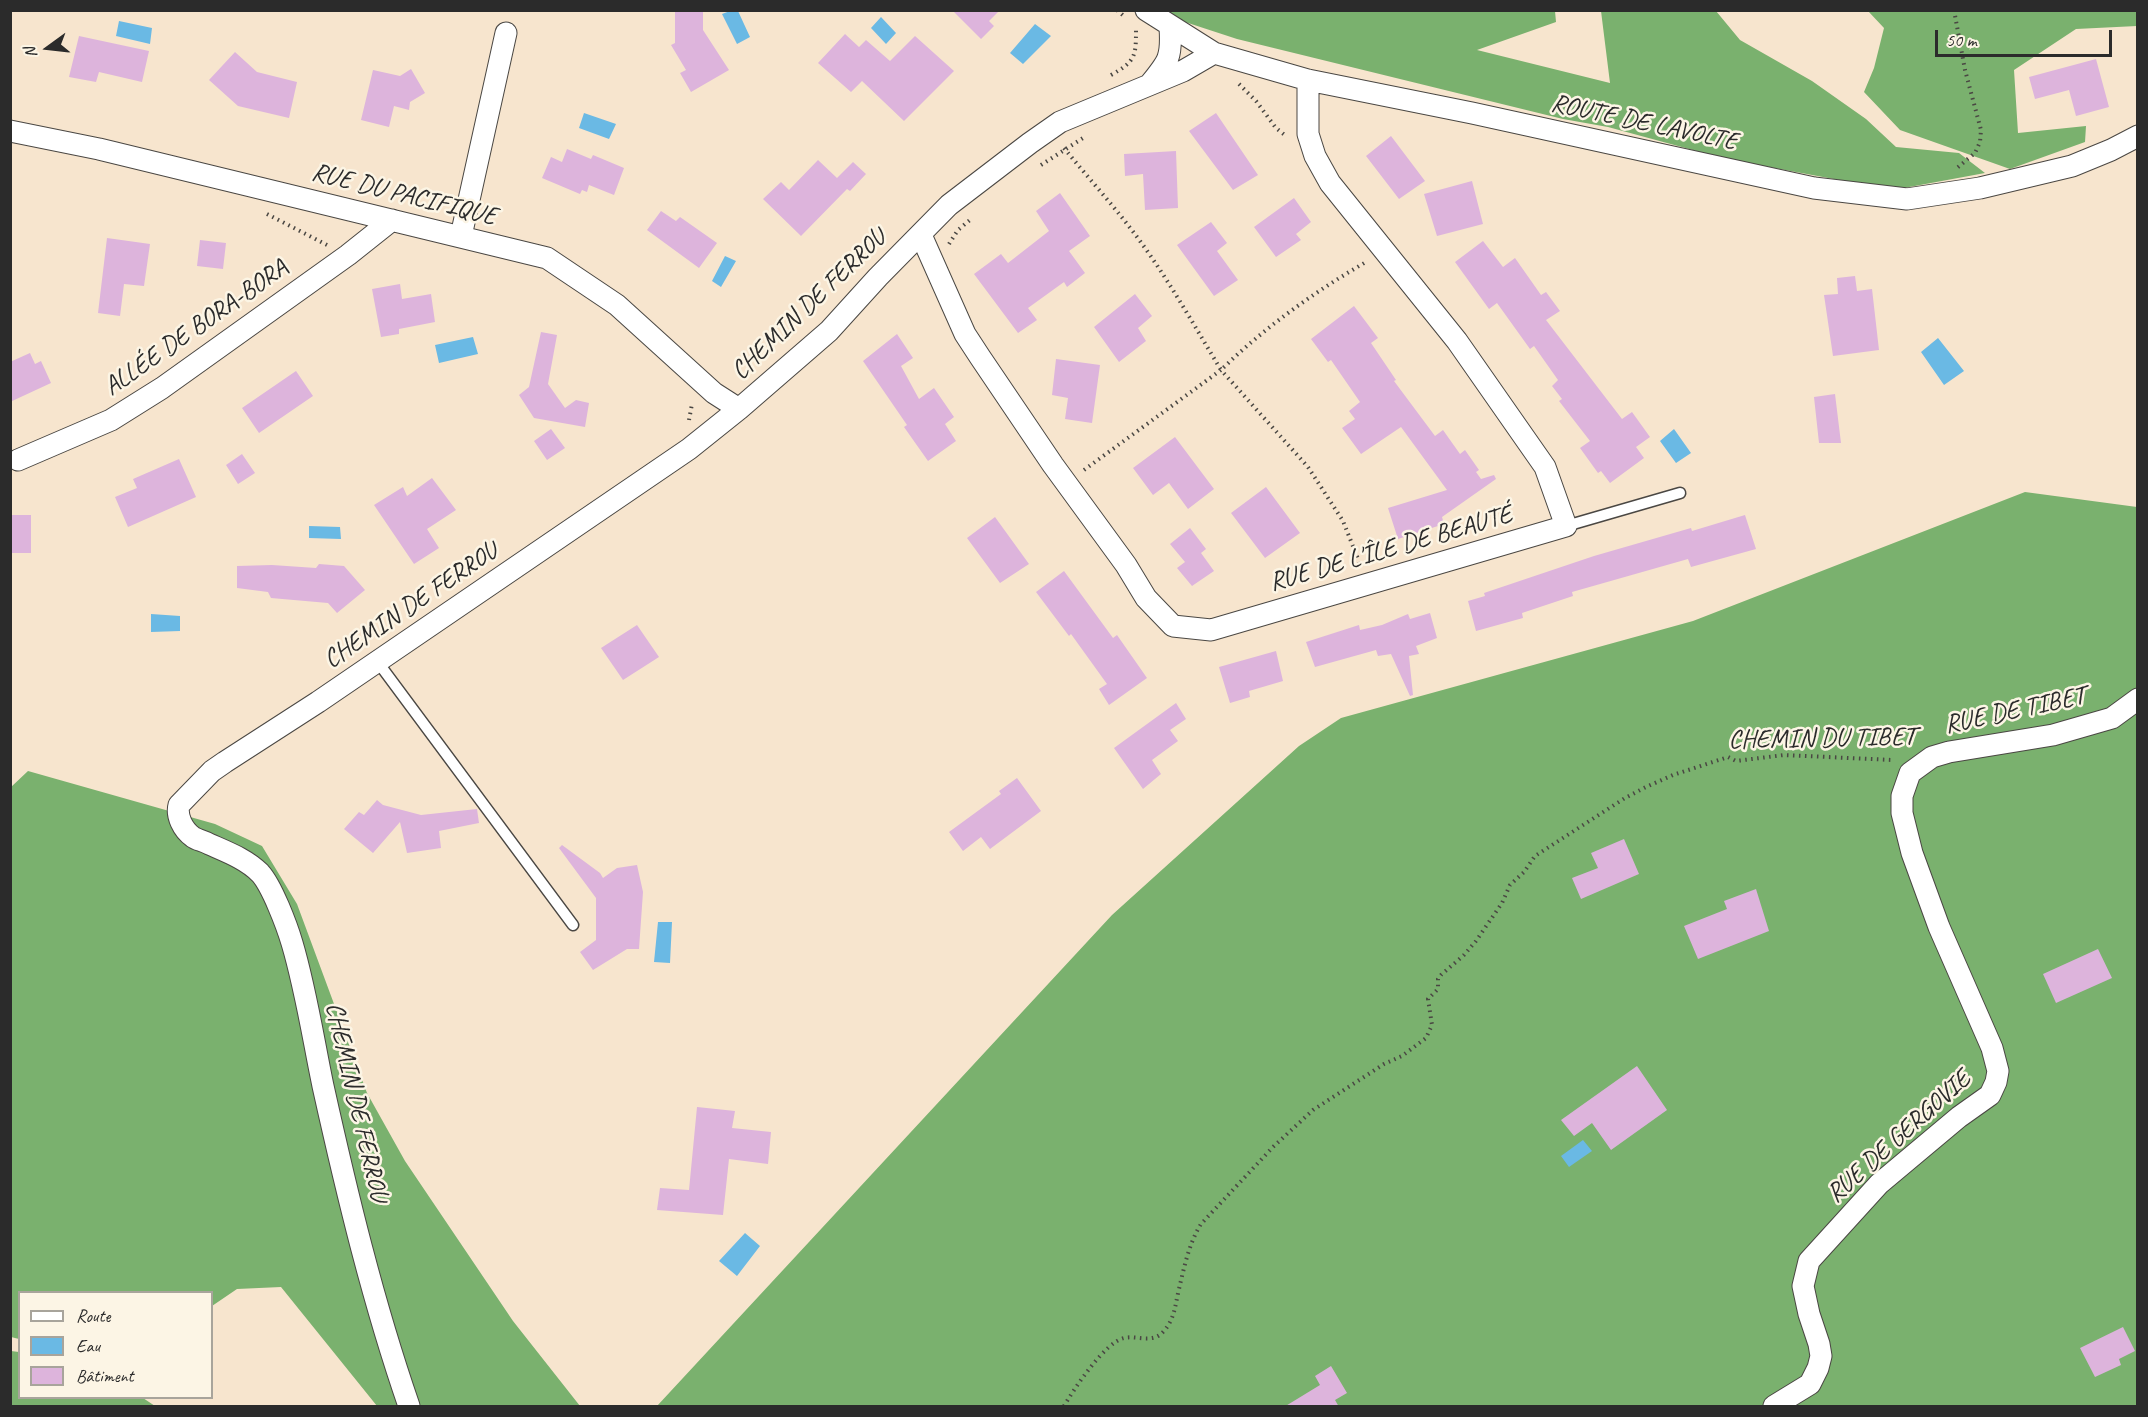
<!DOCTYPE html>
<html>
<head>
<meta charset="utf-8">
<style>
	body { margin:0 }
	#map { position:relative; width:2148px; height:1417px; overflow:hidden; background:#f7e5ce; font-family:Caveat,sans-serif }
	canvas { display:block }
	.frame { position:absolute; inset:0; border:12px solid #2b2b2b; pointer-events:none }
	.legend { position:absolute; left:18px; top:1291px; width:195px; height:108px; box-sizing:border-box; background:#fcf5e5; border:2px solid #a8a49b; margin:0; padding:8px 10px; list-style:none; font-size:18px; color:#2b2b2b }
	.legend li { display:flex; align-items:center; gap:12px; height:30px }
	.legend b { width:30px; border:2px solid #a8a49b }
	.north { position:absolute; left:18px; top:18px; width:60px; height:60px; -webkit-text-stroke:4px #fcf5e5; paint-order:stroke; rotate:255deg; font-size:16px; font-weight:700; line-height:24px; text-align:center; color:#2b2b2b }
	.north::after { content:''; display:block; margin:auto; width:21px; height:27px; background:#2b2b2b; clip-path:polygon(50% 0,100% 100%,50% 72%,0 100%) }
	.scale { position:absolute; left:1935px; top:30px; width:177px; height:27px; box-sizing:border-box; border:3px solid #2b2b2b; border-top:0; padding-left:8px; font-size:18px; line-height:21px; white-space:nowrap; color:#2b2b2b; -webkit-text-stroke:4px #fcf5e5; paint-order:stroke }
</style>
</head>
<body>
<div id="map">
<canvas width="2148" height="1417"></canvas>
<div class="frame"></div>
<ul class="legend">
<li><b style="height:8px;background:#fff"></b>Route</li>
<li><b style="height:16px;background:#6ab9e4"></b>Eau</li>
<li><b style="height:16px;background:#ddb4dc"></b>Bâtiment</li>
</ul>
<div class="north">N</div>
<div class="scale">50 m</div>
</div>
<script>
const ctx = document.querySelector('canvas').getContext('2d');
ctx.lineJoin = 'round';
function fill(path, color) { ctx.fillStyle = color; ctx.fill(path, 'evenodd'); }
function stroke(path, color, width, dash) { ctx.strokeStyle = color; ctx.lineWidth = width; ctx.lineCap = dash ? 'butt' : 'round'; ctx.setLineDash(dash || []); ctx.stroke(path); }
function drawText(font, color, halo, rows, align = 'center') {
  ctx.font = font + ' Caveat,sans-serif'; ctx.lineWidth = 5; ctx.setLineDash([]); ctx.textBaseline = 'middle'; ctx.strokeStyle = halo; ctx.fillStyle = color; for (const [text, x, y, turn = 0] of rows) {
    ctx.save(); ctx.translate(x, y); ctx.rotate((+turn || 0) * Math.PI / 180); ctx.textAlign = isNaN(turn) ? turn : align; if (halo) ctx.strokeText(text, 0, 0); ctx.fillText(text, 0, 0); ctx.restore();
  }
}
fill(new Path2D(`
	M 1167,11 L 1555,11 L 1556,22 L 1477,50 L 1610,83 L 1601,11 L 1716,11 L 1740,40 L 1812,81 L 1866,119 L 1896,147 L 1959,153 L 1985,173 L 1893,190 L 1726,159 L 1608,127 L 1563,119 L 1237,39 L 1182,21 Z
	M 1868,11 L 2137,11 L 2137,26 L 2076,29 L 2014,70 L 2018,133 L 2086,126 L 2085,142 L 2010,169 L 1900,130 L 1864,92 L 1874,68 L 1884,28 Z
	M 2025,492 L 2137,507 L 2137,1406 L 657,1406 L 1112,915 L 1299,746 L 1341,718 L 1693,621 Z
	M 28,771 L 215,824 L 262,846 L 297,904 L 367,1093 L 405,1161 L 513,1321 L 580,1406 L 377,1406 L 281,1287 L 237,1289 L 212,1306 L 212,1292 L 20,1292 L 19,1339 L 11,1337 L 10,788 Z
	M 11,1351 L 19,1352 L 20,1398 L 143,1398 L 155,1406 L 11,1406 Z`), '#7ab16e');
fill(new Path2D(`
	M 730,11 L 738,11 L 750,37 L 737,44 L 722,14 Z
	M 881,17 L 896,33 L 886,44 L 871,28 Z
	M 119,21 L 152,28 L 150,44 L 116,36 Z
	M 1035,24 L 1051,36 L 1023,64 L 1010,53 Z
	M 584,113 L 616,124 L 609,139 L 579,128 Z
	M 725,256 L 736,261 L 721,287 L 712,281 Z
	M 473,337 L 478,354 L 439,363 L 435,345 Z
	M 1938,338 L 1964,371 L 1944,385 L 1921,352 Z
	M 1674,429 L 1691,453 L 1676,463 L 1660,441 Z
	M 309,526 L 340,527 L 341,539 L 309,538 Z
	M 151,614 L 180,616 L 180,631 L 151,632 Z
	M 658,922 L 672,922 L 670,963 L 654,962 Z
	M 1583,1140 L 1592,1151 L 1569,1167 L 1561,1156 Z
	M 745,1233 L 760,1246 L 737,1276 L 719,1261 Z`), '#6ab9e4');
fill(new Path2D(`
	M 675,10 L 703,10 L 703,30 L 729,70 L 691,92 L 680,73 L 686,70 L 671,45 L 675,43 Z
	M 952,10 L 1000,10 L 989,21 L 994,26 L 981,39 Z
	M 845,34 L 859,47 L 866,40 L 890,61 L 915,36 L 954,71 L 904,121 L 862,81 L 851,92 L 818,63 Z
	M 79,36 L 149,51 L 142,82 L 99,72 L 96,82 L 69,77 Z
	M 235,52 L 257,72 L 297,82 L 289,118 L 238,106 L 209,80 Z
	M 2096,59 L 2109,107 L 2076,116 L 2069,90 L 2035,99 L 2029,77 Z
	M 411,69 L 425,93 L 410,102 L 409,110 L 394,106 L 389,127 L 361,120 L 373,70 L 400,76 Z
	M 1216,113 L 1258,175 L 1233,190 L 1189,131 Z
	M 1391,136 L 1425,181 L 1399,199 L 1366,156 Z
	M 567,149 L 591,159 L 593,155 L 624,168 L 614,195 L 589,185 L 587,192 L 582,190 L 580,194 L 542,178 L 551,157 L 562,162 Z
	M 1176,151 L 1178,208 L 1145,210 L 1143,174 L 1125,176 L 1124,154 Z
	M 818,160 L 837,178 L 853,162 L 866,174 L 850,191 L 847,189 L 801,236 L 763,199 L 781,182 L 789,190 Z
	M 1472,181 L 1483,224 L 1437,236 L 1424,194 Z
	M 1060,193 L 1090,236 L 1069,251 L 1085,273 L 1067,287 L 1064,282 L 1028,308 L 1037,320 L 1018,333 L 974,274 L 1001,254 L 1008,263 L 1049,231 L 1036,211 Z
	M 1294,198 L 1311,222 L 1296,234 L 1301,240 L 1276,257 L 1254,227 Z
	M 661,211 L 676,221 L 680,217 L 717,243 L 699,268 L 647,230 Z
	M 1211,222 L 1227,243 L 1217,251 L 1238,280 L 1214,296 L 1177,245 Z
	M 107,238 L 150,244 L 144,286 L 124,284 L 120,316 L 98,313 Z
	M 200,240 L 226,243 L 223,269 L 197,266 Z
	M 1483,241 L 1503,267 L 1515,258 L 1541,295 L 1546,292 L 1560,311 L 1546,320 L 1622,419 L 1632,412 L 1650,437 L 1636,447 L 1644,458 L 1610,483 L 1601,471 L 1598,473 L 1580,448 L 1590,441 L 1559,401 L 1562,399 L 1552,386 L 1558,380 L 1534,346 L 1530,349 L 1497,303 L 1489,309 L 1455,262 Z
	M 1855,276 L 1857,291 L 1872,289 L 1879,350 L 1833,356 L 1824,295 L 1838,294 L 1837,278 Z
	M 400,284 L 402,299 L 431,294 L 435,322 L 399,329 L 399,334 L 381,337 L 372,289 Z
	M 1135,294 L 1152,316 L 1138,328 L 1146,341 L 1119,362 L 1094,327 Z
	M 1354,306 L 1378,338 L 1371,343 L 1396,380 L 1394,381 L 1435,436 L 1443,430 L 1460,454 L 1465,450 L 1479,470 L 1476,472 L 1481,479 L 1494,475 L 1496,479 L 1442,517 L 1444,524 L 1398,539 L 1388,508 L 1447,490 L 1401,427 L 1361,454 L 1342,428 L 1355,419 L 1349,411 L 1360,402 L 1331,360 L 1328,362 L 1311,339 Z
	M 541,332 L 557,335 L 548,384 L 565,408 L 576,400 L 589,403 L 585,427 L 534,418 L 519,395 L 529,387 Z
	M 897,334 L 913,358 L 901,366 L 919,399 L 934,388 L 954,417 L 945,424 L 956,441 L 928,461 L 904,427 L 907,425 L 863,361 Z
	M 30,353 L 35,364 L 41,361 L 51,383 L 10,402 L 10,362 Z
	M 1056,359 L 1100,365 L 1092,423 L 1065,419 L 1068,398 L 1052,395 Z
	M 296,371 L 313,396 L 259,433 L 242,408 Z
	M 1835,394 L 1841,443 L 1819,443 L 1814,397 Z
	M 551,429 L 565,448 L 547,460 L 534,441 Z
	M 1175,437 L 1214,489 L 1188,509 L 1169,483 L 1153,495 L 1133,468 Z
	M 242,454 L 255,473 L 238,484 L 226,465 Z
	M 179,459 L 196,497 L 128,527 L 115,497 L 137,488 L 133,479 Z
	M 432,478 L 456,510 L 427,529 L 439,548 L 414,564 L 374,505 L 403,487 L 407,496 Z
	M 1266,487 L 1300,533 L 1265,558 L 1231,513 Z
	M 11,515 L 31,515 L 31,553 L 10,553 Z
	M 1745,515 L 1756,549 L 1691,567 L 1688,559 L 1572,592 L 1573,596 L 1522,613 L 1523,618 L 1476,631 L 1468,601 L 1485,596 L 1484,593 L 1594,556 L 1691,528 L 1692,531 Z
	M 995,517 L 1029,564 L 1000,583 L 967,538 Z
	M 1190,528 L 1206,549 L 1201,553 L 1214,571 L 1192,586 L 1177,568 L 1185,562 L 1170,544 Z
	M 319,564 L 344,566 L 365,590 L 337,613 L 328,603 L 271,598 L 268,592 L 237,588 L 237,566 L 272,565 L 316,568 Z
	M 1064,571 L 1113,638 L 1117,635 L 1147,678 L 1109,705 L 1099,689 L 1107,684 L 1071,634 L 1069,636 L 1036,592 Z
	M 1430,613 L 1437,638 L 1416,646 L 1419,654 L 1409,656 L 1413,695 L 1410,696 L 1391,654 L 1378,656 L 1376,650 L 1315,667 L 1306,642 L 1359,625 L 1360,630 L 1382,625 L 1408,614 L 1410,619 Z
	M 637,625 L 659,657 L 623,680 L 601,648 Z
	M 1276,651 L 1283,681 L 1249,691 L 1250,697 L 1230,703 L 1219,667 Z
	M 1176,703 L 1186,719 L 1170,730 L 1178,741 L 1152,760 L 1161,774 L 1143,789 L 1114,748 Z
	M 1017,778 L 1041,811 L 990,849 L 981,837 L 963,851 L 949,832 L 1001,794 L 999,791 Z
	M 377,800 L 383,805 L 421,815 L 477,809 L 479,823 L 439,831 L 441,848 L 407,853 L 400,822 L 373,853 L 344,829 L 359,812 L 364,815 Z
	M 1624,839 L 1639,874 L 1581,899 L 1572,878 L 1598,868 L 1591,853 Z
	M 562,845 L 600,873 L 603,878 L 617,868 L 637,865 L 643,892 L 639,949 L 627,949 L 593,970 L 580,952 L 596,940 L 596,898 L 559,848 Z
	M 1756,889 L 1769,931 L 1698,959 L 1684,926 L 1727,909 L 1724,901 Z
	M 2098,949 L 2112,978 L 2056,1003 L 2043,974 Z
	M 1637,1066 L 1667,1110 L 1611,1150 L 1592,1123 L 1574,1136 L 1561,1120 Z
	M 697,1107 L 735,1111 L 732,1128 L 771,1132 L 768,1164 L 729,1159 L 723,1215 L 657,1210 L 660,1188 L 689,1190 Z
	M 2123,1327 L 2135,1351 L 2119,1359 L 2121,1365 L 2095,1377 L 2080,1348 Z
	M 1331,1366 L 1347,1393 L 1335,1400 L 1339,1407 L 1284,1407 L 1320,1385 L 1315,1376 Z`), '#ddb4dc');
const lane = new Path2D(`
	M 1566,526 L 1680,493
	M 377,661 L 573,925`);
const street = new Path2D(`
	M 1146,10 L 1214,53 L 1308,80 L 1472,113 L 1814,188 L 1907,199 L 1980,188 L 2072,166 L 2111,150 L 2138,136
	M 1150,84 C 1169,61 1172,57 1170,27
	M 10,131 L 99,149 L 547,258 L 617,305 L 714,393 L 739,409
	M 921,235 L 965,334 L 980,357 L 1053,465 L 1126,565 L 1146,598 L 1173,626 L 1211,630 L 1566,526 L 1545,467 L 1457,341 L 1330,183 L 1315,156 L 1308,134 L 1308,80
	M 461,236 L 506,33
	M 18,460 L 111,420 L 162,388 L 348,255 L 392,220
	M 409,1406 C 373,1302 347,1194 323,1086 C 313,1038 306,990 292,943 C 287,926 272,886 260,873 C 246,859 227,852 209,844 C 204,841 197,840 193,837 C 183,830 176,816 179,805 L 212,771 L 225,762 L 318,702 L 689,449 L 739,409 L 829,331 L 878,277 L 949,205 L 1030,143 L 1060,122 L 1183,71 L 1214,53
	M 1774,1406 L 1810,1384 L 1818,1368 L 1821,1356 L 1819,1344 L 1809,1314 L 1803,1286 L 1809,1261 L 1879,1184 L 1959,1117 L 1990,1095 L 1996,1082 L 1998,1071 L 1992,1048 L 1939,927 L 1912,853 L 1902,813 L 1902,796 L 1910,773 L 1932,757 L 1949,752 L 2053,735 L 2112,718 L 2138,699`);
stroke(lane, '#4a4743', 13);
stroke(street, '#4a4743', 23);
stroke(new Path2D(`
	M 1117,10 L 1125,17
	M 1954,10 L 1965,70 L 1981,130 L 1980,142 L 1975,153 L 1957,168
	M 1111,75 C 1136,61 1136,56 1136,28
	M 1239,84 L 1256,101 L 1276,128 L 1286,136
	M 1064,148 C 1089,179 1116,208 1140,241 C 1170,282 1195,327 1221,370 C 1264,328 1314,292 1366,262
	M 1041,165 L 1083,138
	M 267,214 L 327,245
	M 949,244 L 958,230 L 971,219
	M 689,420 L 692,404
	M 1084,470 L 1221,370 L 1308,467 L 1343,521 L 1360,564
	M 1064,1406 C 1074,1389 1105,1342 1124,1338 C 1137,1335 1152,1344 1163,1332 C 1175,1319 1175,1305 1179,1289 C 1184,1268 1189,1243 1201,1224 L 1273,1147 L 1313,1110 L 1384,1064 L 1402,1056 L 1426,1038 L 1432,1025 L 1428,999 L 1438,989 L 1438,979 L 1441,975 L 1464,955 L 1476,941 L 1502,903 L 1510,885 L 1524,872 L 1535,856 L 1625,798 L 1646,787 L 1673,775 L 1728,757 L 1736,761 L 1784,755 L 1892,760`), '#4a4743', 4, [1.5, 4.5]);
stroke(lane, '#fff', 10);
stroke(street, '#fff', 21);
drawText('26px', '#2b2b2b', '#fcf5e5', [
	["ROUTE DE LAVOLTE",1644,123,12],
	["RUE DU PACIFIQUE",404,195,14],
	["CHEMIN DE FERROU",809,305,-44],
	["ALLÉE DE BORA-BORA",196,328,-35],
	["RUE DE L'ÎLE DE BEAUTÉ",1391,549,-16],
	["CHEMIN DE FERROU",411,606,-34],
	["RUE DE TIBET",2015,711,-12],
	["CHEMIN DU TIBET",1822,739,-1],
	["CHEMIN DE FERROU",356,1102,77],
	["RUE DE GERGOVIE",1899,1137,-42]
]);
</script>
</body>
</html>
